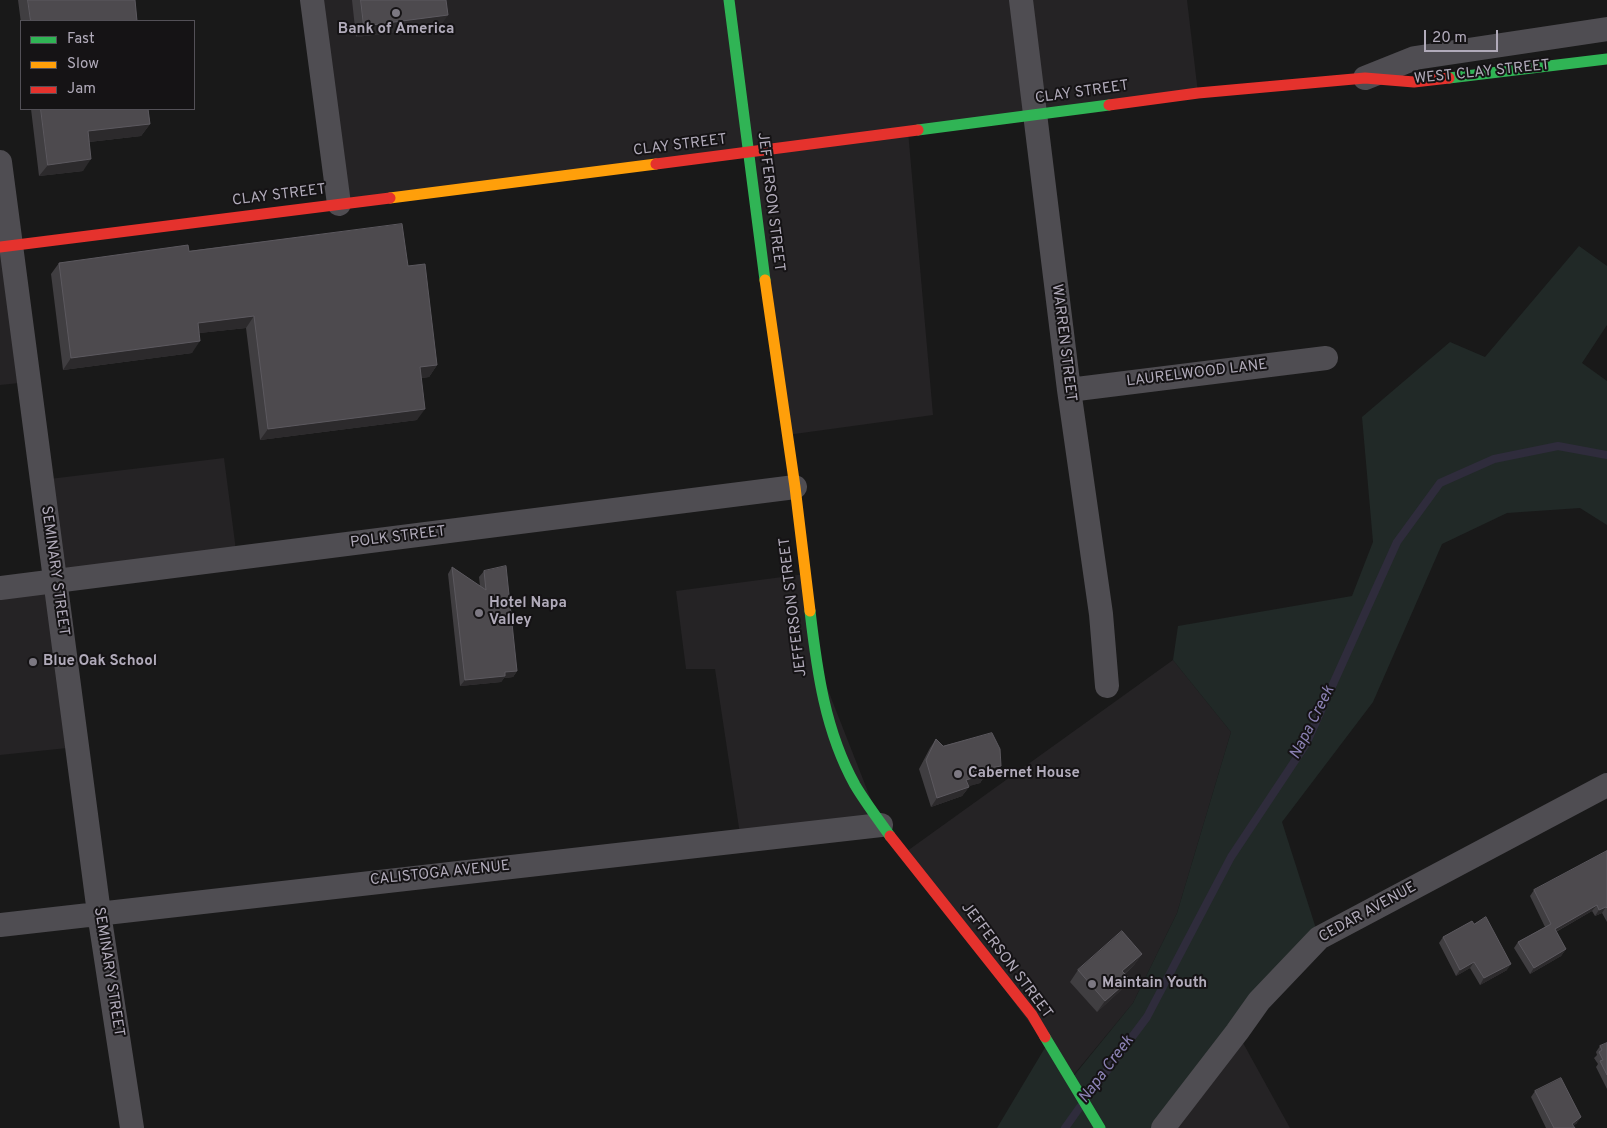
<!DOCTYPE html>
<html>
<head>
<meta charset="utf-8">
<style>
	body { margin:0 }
	#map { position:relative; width:1607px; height:1128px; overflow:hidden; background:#191919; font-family:Overpass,sans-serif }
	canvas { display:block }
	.legend { position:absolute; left:20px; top:20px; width:175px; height:90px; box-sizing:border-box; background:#151315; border:1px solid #535057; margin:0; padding:6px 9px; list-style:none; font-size:15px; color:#b1abba }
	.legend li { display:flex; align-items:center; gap:10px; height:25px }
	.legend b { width:25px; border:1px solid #535057 }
	.scale { position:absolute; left:1424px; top:30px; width:74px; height:22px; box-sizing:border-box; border:2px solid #b1abba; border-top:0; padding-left:6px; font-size:15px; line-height:18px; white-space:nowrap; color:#b1abba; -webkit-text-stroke:4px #151315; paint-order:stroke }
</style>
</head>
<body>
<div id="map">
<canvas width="1607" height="1128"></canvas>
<ul class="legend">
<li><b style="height:6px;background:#30b455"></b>Fast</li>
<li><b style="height:6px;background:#ff9f0a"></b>Slow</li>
<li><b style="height:6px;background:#e5322d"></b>Jam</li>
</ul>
<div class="scale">20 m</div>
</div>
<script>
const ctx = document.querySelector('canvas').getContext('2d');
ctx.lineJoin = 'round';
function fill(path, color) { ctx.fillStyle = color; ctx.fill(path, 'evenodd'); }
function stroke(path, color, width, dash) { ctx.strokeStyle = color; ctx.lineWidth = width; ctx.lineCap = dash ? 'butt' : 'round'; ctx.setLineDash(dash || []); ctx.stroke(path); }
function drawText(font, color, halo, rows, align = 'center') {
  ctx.font = font + ' Overpass,sans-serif'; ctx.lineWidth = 4; ctx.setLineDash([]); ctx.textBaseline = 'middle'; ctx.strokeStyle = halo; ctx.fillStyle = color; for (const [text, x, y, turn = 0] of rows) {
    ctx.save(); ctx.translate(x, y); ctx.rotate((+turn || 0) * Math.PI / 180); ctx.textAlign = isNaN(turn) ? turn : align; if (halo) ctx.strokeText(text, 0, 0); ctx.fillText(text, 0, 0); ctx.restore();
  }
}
fill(new Path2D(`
	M 312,0 L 1187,0 L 1198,93 L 908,131 L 933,415 L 787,435 L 748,152 L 339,204 Z
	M 0,162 L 29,382 L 0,385 Z
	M 224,458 L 237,558 L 55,581 L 77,747 L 0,755 L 0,588 L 55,580 L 41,480 Z
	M 805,574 L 815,657 L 881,825 L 741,841 L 715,669 L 686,669 L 676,591 Z
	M 1173,660 L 1231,732 L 1177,913 L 1133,1003 L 1071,1078 L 903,854 Z
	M 1237,1032 L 1290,1128 L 1173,1128 Z`), '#252325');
fill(new Path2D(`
	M 1579,246 L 1607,266 L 1607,325 L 1582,363 L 1607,381 L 1607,525 L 1580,508 L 1507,513 L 1442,544 L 1373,702 L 1282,822 L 1319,938 L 1173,1128 L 997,1128 L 1049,1041 L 1072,1078 L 1133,1003 L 1177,913 L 1231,732 L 1173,660 L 1178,626 L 1352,596 L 1373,542 L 1362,417 L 1450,342 L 1485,357 Z`), '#212927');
stroke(new Path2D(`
	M 1087,1097 L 1147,1017 L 1231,857 L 1306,744 L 1397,542 L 1440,483 L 1494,459 L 1558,446 L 1607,455
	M 1065,1128 L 1080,1107`), '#2f2c3c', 8);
stroke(new Path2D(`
	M 312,0 L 339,204
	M 1021,0 L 1069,390 L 1101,614 L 1107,686
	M 1365,78 L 1415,58 L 1607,29
	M 0,162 L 99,913 L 132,1128
	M 1069,390 L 1326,358
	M 0,588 L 795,487
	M 0,925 L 881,825
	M 1163,1128 L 1237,1032 L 1259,1001 L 1319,938 L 1607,785`), '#4f4d52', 24);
stroke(new Path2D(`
	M 729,0 L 765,280
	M 1449,78 L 1607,59
	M 918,130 L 1109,105
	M 810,611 C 817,671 825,731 855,785 C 865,802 878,819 890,836
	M 1045,1037 L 1100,1128`), '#30b455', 11);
stroke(new Path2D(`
	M 390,198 L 656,164
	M 765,280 L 795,487 L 810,611`), '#ff9f0a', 11);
stroke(new Path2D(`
	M 1109,105 L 1198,93 L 1365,78 L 1414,82 L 1449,78
	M 656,164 L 918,130
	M 0,247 L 390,198
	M 890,836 L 1032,1015 L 1045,1037`), '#e5322d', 11);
fill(new Path2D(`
	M 18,0 L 135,0 L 137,21 L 21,21 L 21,23 Z
	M 352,0 L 446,0 L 440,27 L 356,37 Z
	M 31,109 L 148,109 L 150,124 L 141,136 L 89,142 L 83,171 L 39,176 Z
	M 189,251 L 408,266 L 437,365 L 429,377 L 421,378 L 417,420 L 260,440 L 246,328 L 199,333 L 192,353 L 63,370 L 51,274 L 59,263 Z
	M 452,567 L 480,586 L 479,577 L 484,571 L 517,671 L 513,677 L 504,678 L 501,682 L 460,686 L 448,574 Z
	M 936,739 L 943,746 L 995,775 L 984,777 L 980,783 L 968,786 L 969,787 L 962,796 L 931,807 L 919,769 L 930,748 Z
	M 1607,851 L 1607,922 L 1602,913 L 1595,916 L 1592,911 L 1556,932 L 1566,949 L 1561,956 L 1530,974 L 1514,948 L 1518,942 L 1545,927 L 1530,896 L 1534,890 Z
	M 1443,937 L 1507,970 L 1480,985 L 1470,968 L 1456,976 L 1439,943 Z
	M 1142,954 L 1134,965 L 1125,974 L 1130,979 L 1121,990 L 1097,1012 L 1070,982 L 1078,970 Z
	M 1607,1043 L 1607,1089 L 1596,1067 L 1598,1064 L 1594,1058 L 1597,1055 L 1596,1052 L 1600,1046 Z
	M 1535,1091 L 1577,1123 L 1573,1126 L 1575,1128 L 1546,1128 L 1531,1097 Z`), '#403e41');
fill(new Path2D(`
	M 448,15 L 440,27 L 356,37 L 364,26 Z
	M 150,124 L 141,136 L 80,143 L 88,131 Z
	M 91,159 L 83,171 L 39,176 L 48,165 Z
	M 254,316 L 246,328 L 190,334 L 198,323 Z
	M 200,341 L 192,353 L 63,370 L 71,358 Z
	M 437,365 L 429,377 L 412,379 L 420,367 Z
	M 425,409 L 417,420 L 260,440 L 268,429 Z
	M 517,671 L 513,677 L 504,678 L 501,682 L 460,686 L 465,680 L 505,672 Z
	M 1001,766 L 995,775 L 984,777 L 980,783 L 960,789 L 966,780 L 984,769 Z
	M 969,787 L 962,796 L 931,807 L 937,798 Z
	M 1597,905 L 1592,911 L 1550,935 L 1555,929 Z
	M 1606,907 L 1602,913 L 1595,916 L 1599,910 Z
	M 1566,949 L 1561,956 L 1530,974 L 1534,968 Z
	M 1142,954 L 1134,965 L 1114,983 L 1122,971 Z
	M 1474,962 L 1470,968 L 1456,976 L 1460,970 Z
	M 1511,964 L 1507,970 L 1480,985 L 1484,978 Z
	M 1130,979 L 1121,990 L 1097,1012 L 1105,1001 Z
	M 1581,1117 L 1577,1123 L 1570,1128 L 1572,1124 Z`), '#2c2a2c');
const building = new Path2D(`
	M 28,0 L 135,0 L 137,21 L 31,21 Z
	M 361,0 L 446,0 L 448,15 L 364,26 Z
	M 41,109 L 148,109 L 150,124 L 88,131 L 91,159 L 48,165 Z
	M 402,224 L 408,266 L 425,264 L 437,365 L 420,367 L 425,409 L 268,429 L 254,316 L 198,323 L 200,341 L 71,358 L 59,263 L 188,245 L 189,251 Z
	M 506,566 L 517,671 L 505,672 L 505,676 L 465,680 L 452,567 L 486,590 L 484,571 Z
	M 992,733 L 1000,749 L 1001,766 L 984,769 L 986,774 L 966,780 L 969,787 L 937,798 L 926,760 L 936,739 L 943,746 Z
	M 1607,851 L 1607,908 L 1606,907 L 1599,910 L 1597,905 L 1555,929 L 1566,949 L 1534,968 L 1518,942 L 1551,924 L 1534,890 Z
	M 1486,917 L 1511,964 L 1484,978 L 1474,962 L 1460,970 L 1443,937 L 1472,921 L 1474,924 Z
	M 1122,931 L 1142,954 L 1122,971 L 1130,979 L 1105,1001 L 1078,970 Z
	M 1607,1043 L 1607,1075 L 1600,1061 L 1603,1060 L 1599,1052 L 1602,1050 L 1600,1046 Z
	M 1561,1078 L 1581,1117 L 1572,1124 L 1575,1128 L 1554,1128 L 1535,1091 Z`);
fill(building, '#4d4a4e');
stroke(building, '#5c595f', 1);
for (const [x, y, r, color] of [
	[396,13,5,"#7c7882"],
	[479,613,5,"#7c7882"],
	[33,662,5,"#7c7882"],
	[958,774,5,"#7c7882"],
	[1092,984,5,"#7c7882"]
]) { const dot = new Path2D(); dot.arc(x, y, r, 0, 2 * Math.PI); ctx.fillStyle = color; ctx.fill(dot); stroke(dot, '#151315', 2); }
drawText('bold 15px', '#b1abba', '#151315', [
	["Bank of America",396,30,"center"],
	["Hotel Napa",489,604],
	["Valley",489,621],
	["Blue Oak School",43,662],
	["Cabernet House",968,774],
	["Maintain Youth",1102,984]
], 'left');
drawText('15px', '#b1abba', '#151315', [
	["WEST CLAY STREET",1482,73,-6],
	["CLAY STREET",1082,93,-8],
	["CLAY STREET",680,146,-7],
	["CLAY STREET",279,196,-7],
	["JEFFERSON STREET",770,202,83],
	["WARREN STREET",1063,343,83],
	["LAURELWOOD LANE",1197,374,-7],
	["POLK STREET",398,538,-7],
	["SEMINARY STREET",54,571,82],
	["JEFFERSON STREET",794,607,-97],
	["CALISTOGA AVENUE",440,874,-6],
	["CEDAR AVENUE",1368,913,-29],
	["JEFFERSON STREET",1006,961,53],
	["SEMINARY STREET",108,972,81]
]);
drawText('italic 16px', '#8b82b4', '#151315', [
	["Napa Creek",1313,723,-63],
	["Napa Creek",1107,1070,-53]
]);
</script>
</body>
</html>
